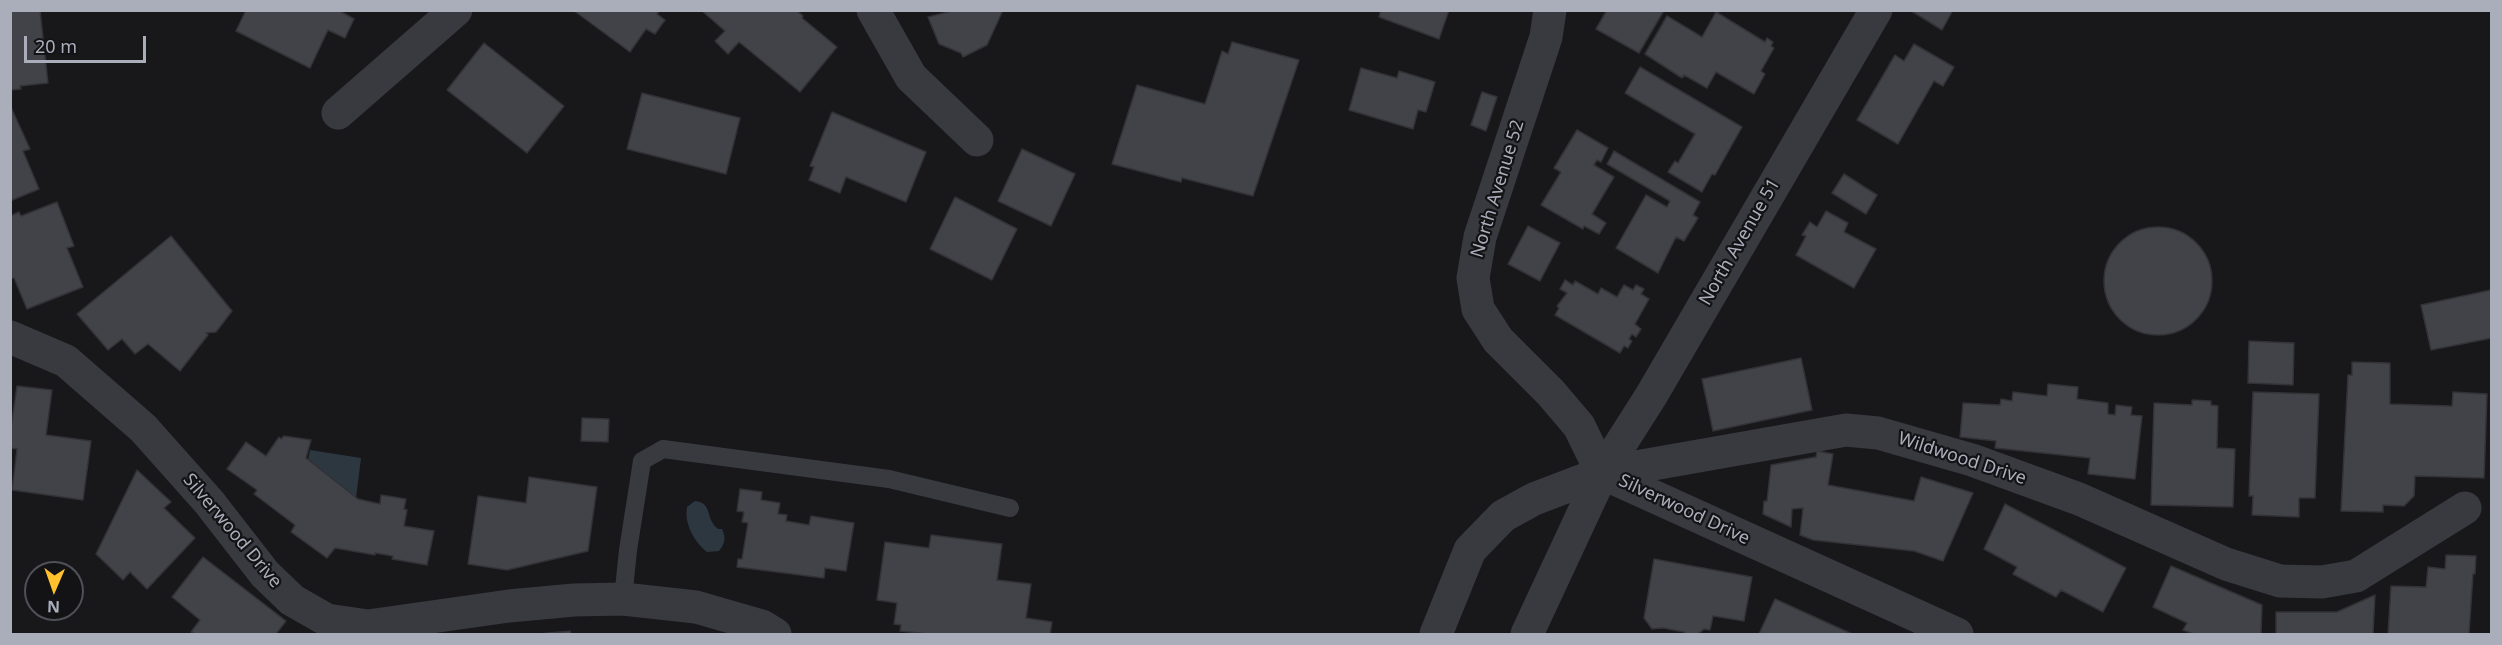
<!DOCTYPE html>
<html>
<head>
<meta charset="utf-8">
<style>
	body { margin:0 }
	#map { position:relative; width:2502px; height:645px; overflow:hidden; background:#18181b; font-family:"Noto Sans",sans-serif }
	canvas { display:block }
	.frame { position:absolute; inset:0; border:12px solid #aaaebb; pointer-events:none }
	.north { position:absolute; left:24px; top:561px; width:60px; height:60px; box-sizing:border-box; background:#131316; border:2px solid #4f5158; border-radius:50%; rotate:182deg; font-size:16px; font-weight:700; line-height:24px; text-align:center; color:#aaaebb }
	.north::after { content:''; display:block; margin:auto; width:21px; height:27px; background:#ffc22c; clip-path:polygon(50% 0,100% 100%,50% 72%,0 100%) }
	.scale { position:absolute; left:24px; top:36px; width:122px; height:27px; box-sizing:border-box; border:3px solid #aaaebb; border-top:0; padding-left:8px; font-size:18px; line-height:21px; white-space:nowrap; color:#aaaebb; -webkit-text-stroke:4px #131316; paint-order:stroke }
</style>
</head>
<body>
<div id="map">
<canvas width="2502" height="645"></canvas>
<div class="frame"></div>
<div class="north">N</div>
<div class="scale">20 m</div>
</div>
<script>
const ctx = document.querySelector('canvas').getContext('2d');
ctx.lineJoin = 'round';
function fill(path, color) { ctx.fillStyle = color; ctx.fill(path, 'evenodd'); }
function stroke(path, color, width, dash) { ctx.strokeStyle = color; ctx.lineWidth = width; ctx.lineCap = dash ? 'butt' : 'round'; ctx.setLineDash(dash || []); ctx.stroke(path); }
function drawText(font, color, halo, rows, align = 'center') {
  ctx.font = font + ' "Noto Sans",sans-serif'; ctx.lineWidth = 4.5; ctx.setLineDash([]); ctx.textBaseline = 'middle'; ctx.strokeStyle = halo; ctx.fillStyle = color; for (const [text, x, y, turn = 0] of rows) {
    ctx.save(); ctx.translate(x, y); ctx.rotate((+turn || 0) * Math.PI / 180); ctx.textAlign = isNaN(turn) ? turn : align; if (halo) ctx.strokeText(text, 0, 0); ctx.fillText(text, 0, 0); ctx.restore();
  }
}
fill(new Path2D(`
	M 310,450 L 361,458 L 356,498 L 308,460 Z
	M 695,501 C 713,503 705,519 718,529 L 722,529 C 726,537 725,544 719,551 L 707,552 C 694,542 684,523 687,507 Z`), '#2d3740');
const building = new Path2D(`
	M 10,10 L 40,10 L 48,83 L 20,86 L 21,89 L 10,90 Z
	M 246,10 L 338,10 L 354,19 L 345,38 L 328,30 L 310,68 L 236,31 Z
	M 573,10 L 660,10 L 657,14 L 665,20 L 655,34 L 646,29 L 630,52 Z
	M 701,10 L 796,10 L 803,16 L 802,18 L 837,47 L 800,92 L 739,42 L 728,54 L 715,41 L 725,31 Z
	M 1003,10 L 987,45 L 963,57 L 961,53 L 939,44 L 928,17 L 956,10 Z
	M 1381,10 L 1449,10 L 1439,39 L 1379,17 Z
	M 1607,10 L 1661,10 L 1663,12 L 1639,53 L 1596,29 Z
	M 1910,10 L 1953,10 L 1942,30 Z
	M 1716,12 L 1765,42 L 1767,38 L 1773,42 L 1771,46 L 1774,48 L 1761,71 L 1765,74 L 1754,94 L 1716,72 L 1707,88 L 1684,75 L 1682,78 L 1645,54 L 1667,16 L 1702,37 Z
	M 1232,42 L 1299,60 L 1253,196 L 1182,178 L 1181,182 L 1112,164 L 1137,85 L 1205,104 L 1222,51 L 1228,54 Z
	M 484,43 L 564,106 L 527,153 L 447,90 Z
	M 1914,44 L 1954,67 L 1943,86 L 1934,81 L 1898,144 L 1857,120 L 1895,55 L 1904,61 Z
	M 1640,67 L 1742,127 L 1715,175 L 1712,174 L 1702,192 L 1668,172 L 1675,161 L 1678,163 L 1695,134 L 1625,93 Z
	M 1361,68 L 1397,78 L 1399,71 L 1435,82 L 1426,112 L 1418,110 L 1413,129 L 1349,110 Z
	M 1482,92 L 1497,97 L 1486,131 L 1471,125 Z
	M 642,93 L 740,118 L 726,174 L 627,149 Z
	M 10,105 L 30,149 L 23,151 L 39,189 L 10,201 Z
	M 832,112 L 926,152 L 906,202 L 846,177 L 840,193 L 809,180 L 814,167 L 810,166 Z
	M 1577,130 L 1608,148 L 1601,162 L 1597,160 L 1594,165 L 1614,177 L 1592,214 L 1606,223 L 1599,234 L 1584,226 L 1583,229 L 1541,205 L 1561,172 L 1554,168 Z
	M 1022,149 L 1075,174 L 1051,226 L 998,201 Z
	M 1614,151 L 1700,202 L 1693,215 L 1698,218 L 1684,241 L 1676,237 L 1658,273 L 1616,248 L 1646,195 L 1667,207 L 1670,201 L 1607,164 Z
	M 1844,174 L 1877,195 L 1866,214 L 1832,193 Z
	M 955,197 L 1017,229 L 992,280 L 930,249 Z
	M 57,202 L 74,246 L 67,248 L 83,287 L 27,309 L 14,278 L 10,279 L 10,216 L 19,212 L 21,216 Z
	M 1826,211 L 1848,223 L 1844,232 L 1876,249 L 1854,288 L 1796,255 L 1806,236 L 1802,235 L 1810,222 L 1817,227 Z
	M 1528,226 L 1560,243 L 1540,281 L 1508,264 Z
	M2104 281a54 54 0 1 1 108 0a54 54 0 1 1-108 0Z
	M 171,236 L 232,311 L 216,332 L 206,333 L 208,335 L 180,371 L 148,344 L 135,354 L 122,339 L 108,350 L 77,314 Z
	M 1565,280 L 1573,285 L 1575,281 L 1598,294 L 1601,288 L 1617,297 L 1624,285 L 1633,290 L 1636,285 L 1644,289 L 1641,294 L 1649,299 L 1635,324 L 1641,329 L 1636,337 L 1632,334 L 1629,339 L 1632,341 L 1628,348 L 1624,346 L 1620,353 L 1555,315 L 1559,308 L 1557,306 L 1567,293 L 1560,289 Z
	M 2491,290 L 2492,338 L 2431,350 L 2421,305 Z
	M 2249,341 L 2294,343 L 2293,385 L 2248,383 Z
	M 1801,358 L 1812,410 L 1713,431 L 1702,379 Z
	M 2352,362 L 2390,363 L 2390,404 L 2452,406 L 2453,392 L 2487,394 L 2484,478 L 2415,476 L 2414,496 L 2404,506 L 2383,505 L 2383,512 L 2341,511 L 2348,375 L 2352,375 Z
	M 2048,384 L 2078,387 L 2077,399 L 2108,403 L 2108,414 L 2115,415 L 2116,405 L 2132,407 L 2131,415 L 2142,416 L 2135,479 L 2088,474 L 2090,458 L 1995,448 L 1996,441 L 1960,437 L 1963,403 L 2000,405 L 2001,399 L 2012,401 L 2013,392 L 2047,396 Z
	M 17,386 L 52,390 L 46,435 L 91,441 L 83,500 L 12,490 L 17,449 L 10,448 L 10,434 Z
	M 2253,392 L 2319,394 L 2315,498 L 2299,498 L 2299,517 L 2252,515 L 2253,496 L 2249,496 Z
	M 2192,400 L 2211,401 L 2211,405 L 2218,406 L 2217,448 L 2235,449 L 2233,507 L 2151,505 L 2154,403 L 2192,405 Z
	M 582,418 L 609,419 L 608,442 L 581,441 Z
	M 284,436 L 311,440 L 306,458 L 358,499 L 380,504 L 381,495 L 406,499 L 404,509 L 407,510 L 404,526 L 434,531 L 427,565 L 392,559 L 393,556 L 375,553 L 375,555 L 335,548 L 327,558 L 291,532 L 295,525 L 254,494 L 257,490 L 227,469 L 246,442 L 266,456 L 279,437 L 281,439 Z
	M 1817,451 L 1833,454 L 1828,485 L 1914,501 L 1921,477 L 1973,493 L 1943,561 L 1914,551 L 1813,540 L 1800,535 L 1803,508 L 1792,509 L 1791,527 L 1763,514 L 1764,501 L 1767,501 L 1771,465 L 1816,457 Z
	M 137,470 L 171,502 L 164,508 L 195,538 L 147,589 L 130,572 L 123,580 L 96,554 Z
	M 529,477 L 597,487 L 588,551 L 507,570 L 468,564 L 478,496 L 526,503 Z
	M 740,489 L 762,492 L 761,500 L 780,503 L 778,514 L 787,515 L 786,521 L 809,525 L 811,516 L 854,523 L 846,571 L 825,568 L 824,578 L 737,567 L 738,559 L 742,559 L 748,523 L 742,522 L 744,512 L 737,511 Z
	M 2005,504 L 2126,568 L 2103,612 L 2061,590 L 2056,597 L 2013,574 L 2017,567 L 1984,549 Z
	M 931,535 L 1002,544 L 997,580 L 1031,584 L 1026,618 L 1052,622 L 1050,634 L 928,634 L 900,631 L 901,625 L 894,624 L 897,603 L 877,600 L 885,542 L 929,548 Z
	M 2446,555 L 2476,556 L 2475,574 L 2473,574 L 2469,634 L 2388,634 L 2391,586 L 2426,587 L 2428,567 L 2445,569 Z
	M 203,557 L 286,621 L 276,634 L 195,634 L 191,632 L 200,620 L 172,597 Z
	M 1654,559 L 1752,577 L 1744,621 L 1713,616 L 1710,630 L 1704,629 L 1698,634 L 1686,634 L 1684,632 L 1663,628 L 1652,629 L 1644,618 Z
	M 2171,566 L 2262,605 L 2261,634 L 2194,634 L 2183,630 L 2187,623 L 2153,607 Z
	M 2375,595 L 2373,634 L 2276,634 L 2276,612 L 2337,612 Z
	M 1775,599 L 1852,634 L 1759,634 Z
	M 570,631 L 571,634 L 539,634 Z`);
fill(building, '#424348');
stroke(building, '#323237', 1.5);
stroke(new Path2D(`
	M 623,599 L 628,550 L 642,461 L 663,449 L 889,479 L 1010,508`), '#393a40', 18);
stroke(new Path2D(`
	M 873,10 L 911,77 L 977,140
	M 1550,10 L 1546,37 L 1480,237 L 1473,278 L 1478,309 L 1498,340 L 1551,393 L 1579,426 L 1602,473
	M 338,113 L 456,10
	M 10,337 L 66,361 L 143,428 L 209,502 L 265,574 L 292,600 L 327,620 L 368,626 L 509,606 L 574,600 L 623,599 L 696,607 L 762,626 L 775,634
	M 1602,473 L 1846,430 L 1878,433 L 1972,460 L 2079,499 L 2226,564 L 2280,581 L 2322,582 L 2356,576 L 2465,508
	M 1436,634 L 1470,550 L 1503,516 L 1534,499 L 1602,473 L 1957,634
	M 1527,634 L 1602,473 L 1651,396 L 1876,10`), '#393a40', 33);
drawText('18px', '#aaaebb', '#131316', [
	["North Avenue 52",1498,189,-73],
	["North Avenue 51",1740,242,-60],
	["Wildwood Drive",1962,459,18],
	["Silverwood Drive",1684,510,25],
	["Silverwood Drive",232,531,50]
]);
</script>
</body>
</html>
